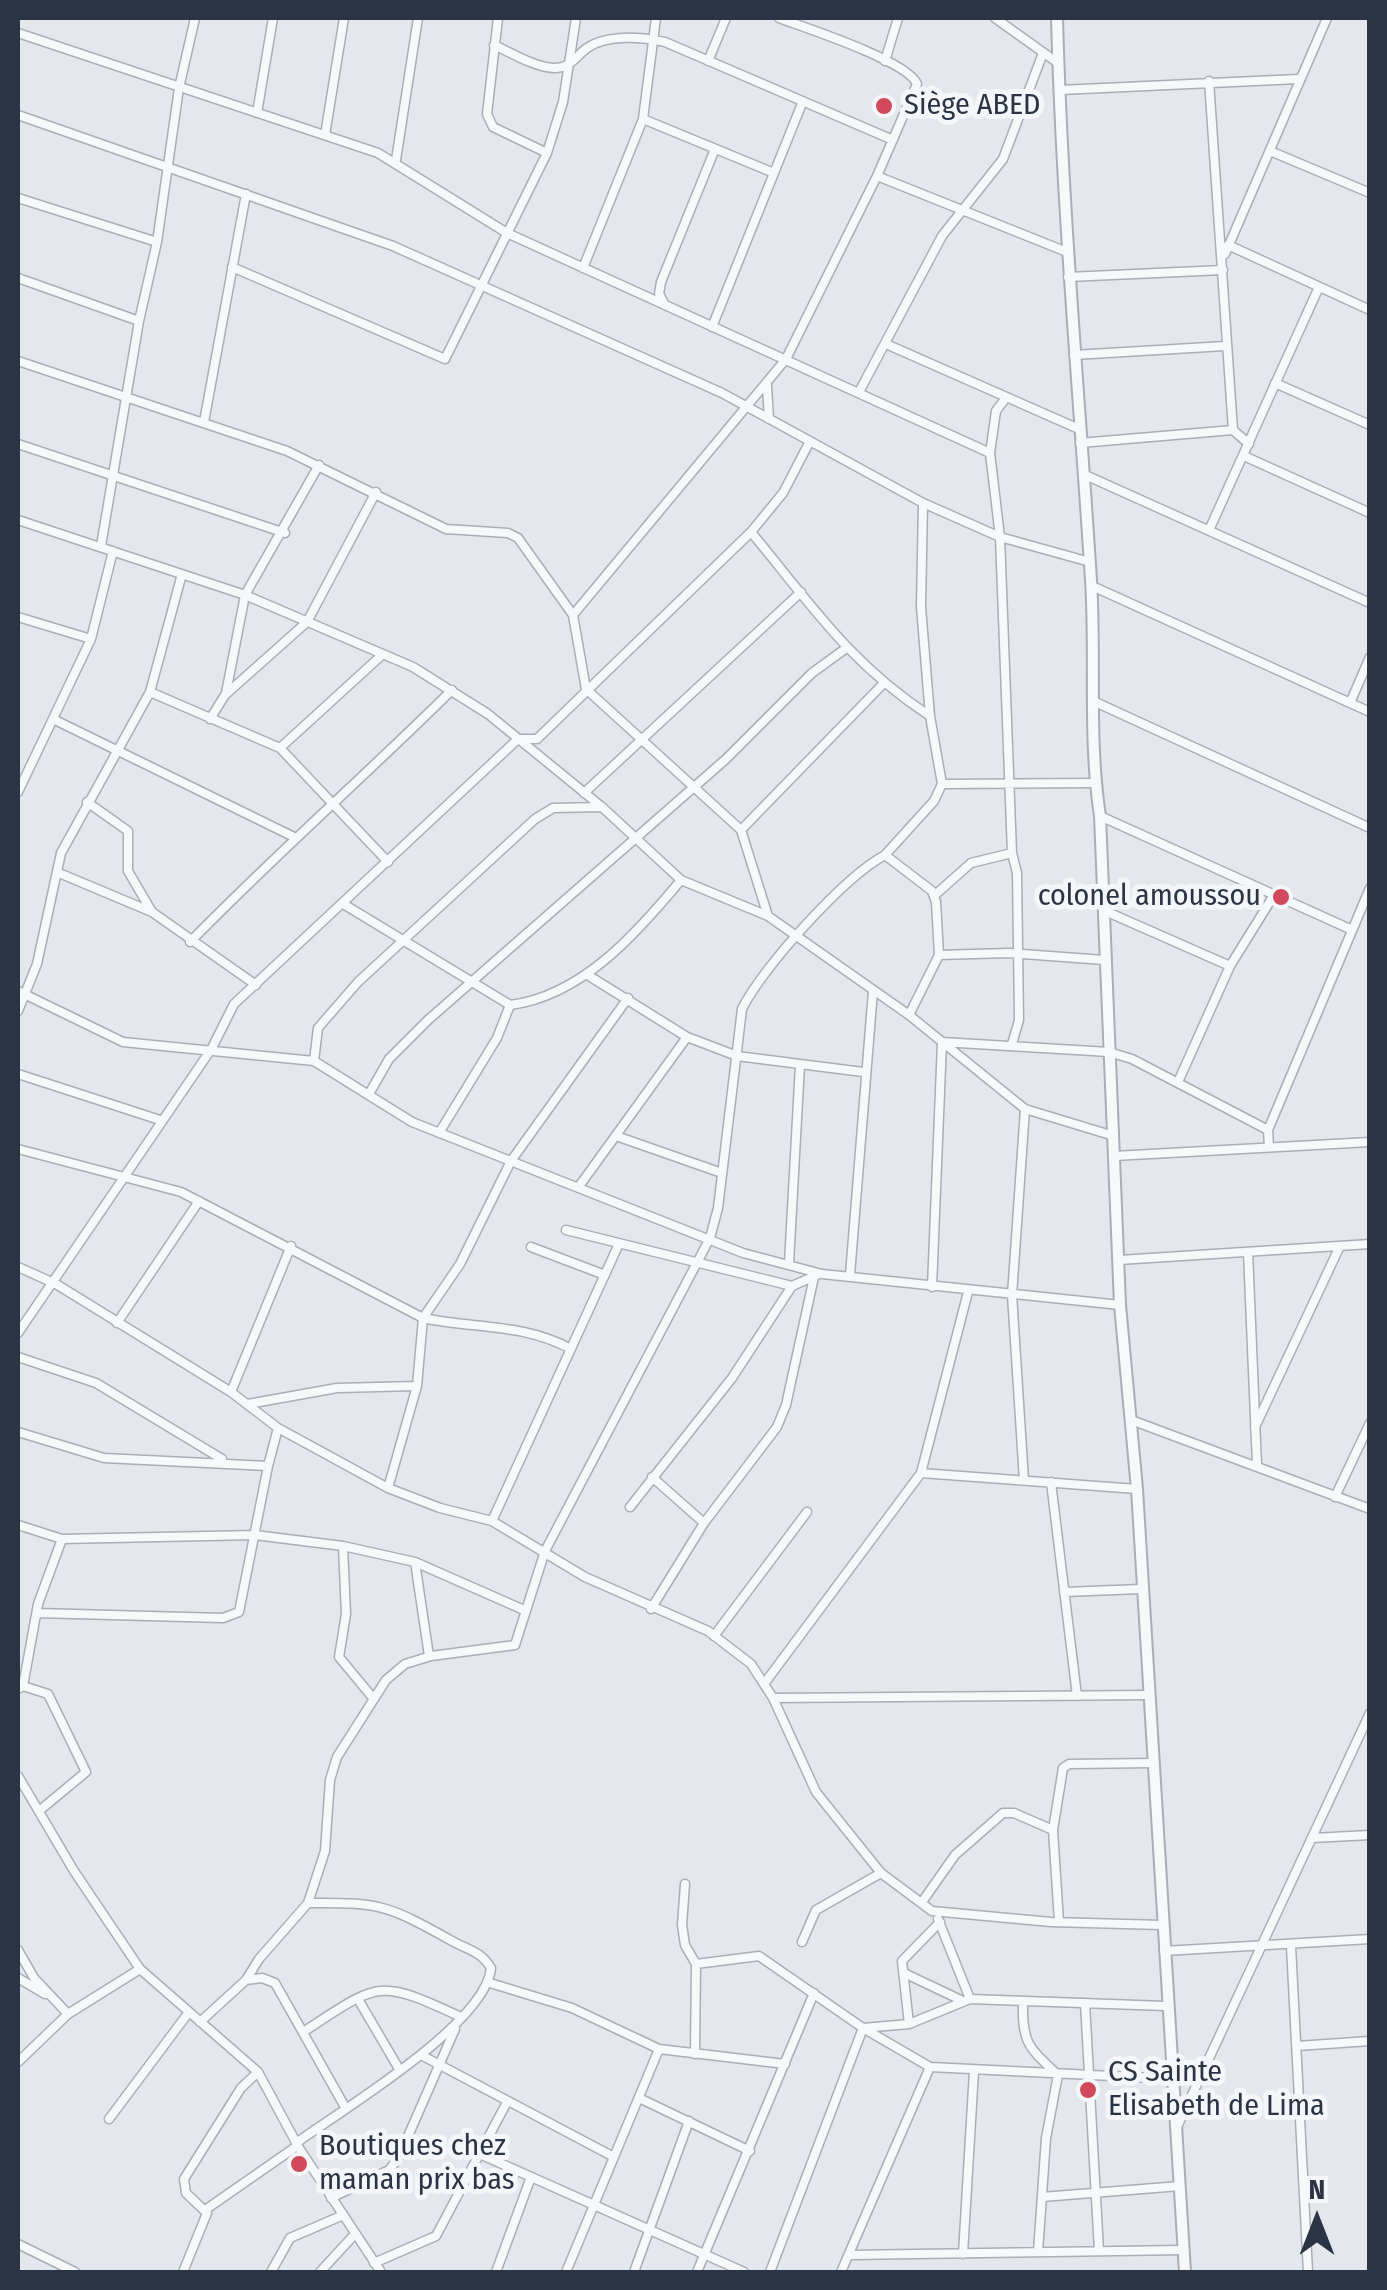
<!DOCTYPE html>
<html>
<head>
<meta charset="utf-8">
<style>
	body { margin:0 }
	#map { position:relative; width:1387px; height:2290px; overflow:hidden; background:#e4e7ec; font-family:"Fira Sans Condensed",sans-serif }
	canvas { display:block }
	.frame { position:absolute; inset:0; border:20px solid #2b3445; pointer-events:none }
	.north { position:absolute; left:1267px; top:2170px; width:100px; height:100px; -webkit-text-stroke:8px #f4f6f9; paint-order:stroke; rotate:0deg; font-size:28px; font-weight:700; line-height:40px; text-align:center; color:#2b3445 }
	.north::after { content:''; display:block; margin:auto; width:35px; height:45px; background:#2b3445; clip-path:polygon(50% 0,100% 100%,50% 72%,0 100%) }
</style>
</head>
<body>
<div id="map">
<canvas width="1387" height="2290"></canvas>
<div class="frame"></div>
<div class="north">N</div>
</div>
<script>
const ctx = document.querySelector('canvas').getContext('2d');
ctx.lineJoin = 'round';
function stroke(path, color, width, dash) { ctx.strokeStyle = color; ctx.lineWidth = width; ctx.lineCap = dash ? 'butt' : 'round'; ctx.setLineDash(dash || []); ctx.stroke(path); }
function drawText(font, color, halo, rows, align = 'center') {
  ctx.font = font + ' "Fira Sans Condensed",sans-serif'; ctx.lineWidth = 10; ctx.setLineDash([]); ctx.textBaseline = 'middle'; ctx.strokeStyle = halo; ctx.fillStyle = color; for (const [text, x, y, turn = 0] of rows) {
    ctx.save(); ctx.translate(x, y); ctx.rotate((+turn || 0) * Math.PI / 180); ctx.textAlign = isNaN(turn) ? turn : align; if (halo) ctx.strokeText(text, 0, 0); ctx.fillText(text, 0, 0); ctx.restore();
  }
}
const minor = new Path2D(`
	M 498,18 L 487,114 L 493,127 L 547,153
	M 995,18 L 1058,63
	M 18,33 L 378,153 L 507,233 L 990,453
	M 494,45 C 512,53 534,67 554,68 C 571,68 575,57 587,48 C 607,34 642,37 665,42 L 893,140
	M 708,61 L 726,18
	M 885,61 L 898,18
	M 1209,81 L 1233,430
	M 1060,90 L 1298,79
	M 257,113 L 273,18
	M 18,115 L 393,246 L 722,393 L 923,503 L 1000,537 L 1090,562
	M 643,119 L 774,173
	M 325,135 L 344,18
	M 1270,151 L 1370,193
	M 396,160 L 418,18
	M 877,176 L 1067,252
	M 18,198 L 157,242
	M 1228,245 L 1370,310
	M 1225,254 L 1327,18
	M 232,267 L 445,359 L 547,153 L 563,102 L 576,18
	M 583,268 L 643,119 L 656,18
	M 1068,277 L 1223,270
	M 18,278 L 139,321
	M 665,305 L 659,294 L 661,282 L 715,149
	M 712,327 L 803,101
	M 886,344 L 1079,429
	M 1074,355 L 1225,346
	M 18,361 L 287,451 L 446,529 L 508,533 L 518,538 L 573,615 L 586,689 L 741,830 L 768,916
	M 1275,383 L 1370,425
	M 767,386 L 769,419
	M 859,392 L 942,236 L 1003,159 L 1043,53
	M 1005,399 L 996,411 L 990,453 L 1000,537 L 1012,853 L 1017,873 L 1019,1020 L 1012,1044
	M 204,422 L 246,194
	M 1080,443 L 1233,430 L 1249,444
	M 18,444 L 285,533
	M 1244,456 L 1370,513
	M 1083,474 L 1370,603
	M 18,520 L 245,595 L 413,667 L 488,714 L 602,807 L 681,880 L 768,916 L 909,1015 L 1025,1109 L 1114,1136
	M 1210,528 L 1319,287
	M 751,532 C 810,603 850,664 930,716
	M 101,546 L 139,321 L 157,242 L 179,88 L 195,18
	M 1092,586 L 1370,712
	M 573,615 L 786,359 L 877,176 L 917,84 C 908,61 806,28 779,18
	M 18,617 L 91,639
	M 150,692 L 280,748 L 388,862
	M 226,693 L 245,595 L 319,465
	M 1093,701 L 1370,828
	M 1350,703 L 1370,657
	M 210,719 L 225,695 L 307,622 L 376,492
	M 55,720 L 294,837
	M 280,748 L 383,654
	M 942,784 L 1095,783
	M 18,792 L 91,639 L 113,551
	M 584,793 L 801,592
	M 87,802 L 128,831 L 128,871 L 152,912
	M 1100,816 L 1350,929
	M 741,830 L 882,685
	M 885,855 L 934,801 L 942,784 L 930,716 L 921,607 L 923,503
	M 59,873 L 152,912 L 256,985
	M 935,895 L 971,863 L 1012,853
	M 345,905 L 510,1005 C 582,996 637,933 681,880
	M 1105,911 L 1230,966
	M 190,942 C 275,855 366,775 452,690
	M 939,955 L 1009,953 L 1104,960
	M 586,974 L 687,1037 L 737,1056 L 863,1072
	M 18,991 L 123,1042 L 314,1061 L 412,1122 L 743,1253 L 822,1274 L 1120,1305
	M 18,1011 L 37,964 L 61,853 L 150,692 L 182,574
	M 942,1042 L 1109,1052 L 1132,1059 L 1268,1130
	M 314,1061 L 318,1028 L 358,982 L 535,819 L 553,808 L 602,807
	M 18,1074 L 160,1120
	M 1178,1082 L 1230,966 L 1274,895
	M 369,1094 L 389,1059 L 428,1020 L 726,759 L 812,673 L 845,649
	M 439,1133 L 497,1038 L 510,1005
	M 619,1137 L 719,1172
	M 1269,1147 L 1268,1130 L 1370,888
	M 18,1149 L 181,1192 L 423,1318 C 475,1329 523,1323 571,1349
	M 1114,1156 L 1370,1142
	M 580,1185 L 687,1037
	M 566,1230 L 792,1286 L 817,1275
	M 531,1247 L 605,1275
	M 1248,1252 L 1257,1465
	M 1119,1260 L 1370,1244
	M 789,1263 L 800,1065
	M 18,1267 L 56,1284 L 231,1392 L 278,1428 L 388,1488 L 440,1508 L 492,1521 L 585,1577 L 708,1631 L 751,1664 L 773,1698 L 816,1792 L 836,1817 L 881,1873 L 932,1911 L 1051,1922 L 1162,1925
	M 850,1275 L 873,991
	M 932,1287 L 942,1042
	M 117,1323 L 199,1201
	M 18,1333 L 212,1048 L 234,1004 L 518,739 L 537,739 L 751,532 L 783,493 L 810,441
	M 18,1357 L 96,1383 L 222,1459
	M 231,1392 L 291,1246
	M 248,1404 L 337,1388 L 417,1386
	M 1131,1420 L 1370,1509
	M 1255,1427 L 1340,1246
	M 18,1432 L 104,1458 L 268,1466 L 278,1428
	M 921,1473 L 1137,1489
	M 652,1477 L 704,1523
	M 1024,1480 L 1012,1295 L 1025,1109
	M 1051,1482 L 1077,1696
	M 388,1488 L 417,1386 L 423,1318 L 460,1264 L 511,1161 L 628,998
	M 1335,1497 L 1370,1423
	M 630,1507 L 732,1378 L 792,1286
	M 492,1521 L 618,1246
	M 18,1525 L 62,1539 L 255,1535 L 343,1546 L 415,1562 L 524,1610
	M 343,1546 L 346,1614 L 339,1657 L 373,1698
	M 415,1562 L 429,1656
	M 1064,1592 L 1141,1589
	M 651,1609 L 704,1523 L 777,1427 L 786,1405 L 814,1277
	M 37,1613 L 223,1618 L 239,1612 L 268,1466
	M 714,1636 L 807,1512
	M 764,1684 L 921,1473 L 968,1292
	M 23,1686 L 38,1604 L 62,1539
	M 18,1689 L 23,1686 L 48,1694 L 86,1772 L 39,1811
	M 773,1698 L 1149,1695
	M 18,1776 L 74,1871 L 140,1969 L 258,2072 L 299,2148 L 381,2272
	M 1312,1838 L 1370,1835
	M 685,1884 L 682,1925 L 685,1945 L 696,1964 L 695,2054
	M 922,1902 L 955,1855 L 1003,1813 L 1014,1813 L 1053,1830
	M 938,1919 L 970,1999
	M 1059,1922 L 1053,1830 L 1063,1768 L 1069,1764 L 1153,1763
	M 802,1942 L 816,1910 L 881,1873
	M 1291,1946 L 1308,2272
	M 18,1950 L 34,1978 L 68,2014
	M 1164,1951 L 1370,1939
	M 696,1964 L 759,1956 L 863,2028 L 930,2067 L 1173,2079
	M 904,1973 L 963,2001
	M 18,1978 L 45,1994
	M 246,1980 L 262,1978 L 275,1983 L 345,2107
	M 490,1983 L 572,2008 L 659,2049 L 785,2064
	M 358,1999 L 399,2069
	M 1023,2001 C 1022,2043 1028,2047 1058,2075 L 1046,2138 L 1038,2252
	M 1085,2003 L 1099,2251
	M 200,2022 L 246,1980 L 259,1959 L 308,1903 L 325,1851 L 330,1780 L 337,1757 L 386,1680 L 405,1664 L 431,1656 L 515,1645 L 545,1551 L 710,1238 L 718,1208 L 742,1009 C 762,968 844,877 885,855 L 932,891 L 936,902 L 939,955 L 909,1015
	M 909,2024 L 902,1961 L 940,1922
	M 863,2028 L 909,2024 L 970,1999 L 1165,2006
	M 303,2032 C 380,1982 377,1978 461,2017
	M 1297,2046 L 1370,2041
	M 421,2055 L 614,2157
	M 18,2062 L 68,2014 L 140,1969
	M 639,2098 L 750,2151
	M 109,2119 L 189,2012
	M 1177,2127 L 1370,1713
	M 296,2143 C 343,2109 486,2024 491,1968 C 481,1951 468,1950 452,1941 C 389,1906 382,1902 308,1903
	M 482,2155 L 744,2272
	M 1042,2197 L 1180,2186
	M 331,2198 L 389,2170 L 398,2159 L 455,2029
	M 205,2210 L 297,2146
	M 18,2244 L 75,2272
	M 963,2254 L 974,2071
	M 850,2255 L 1183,2250
	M 374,2263 L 436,2236 L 507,2102
	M 183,2272 L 207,2213 L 186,2193 L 184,2179 L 241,2088 L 258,2072
	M 271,2272 L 290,2238 L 341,2216
	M 320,2272 L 355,2234
	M 496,2272 L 531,2177
	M 566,2272 L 659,2049
	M 634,2272 L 689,2121
	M 697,2272 L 814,1993
	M 770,2272 L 863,2028
	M 841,2272 L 930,2067`);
const tertiary = new Path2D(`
	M 1057,18 C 1062,206 1079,392 1091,580 C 1096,659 1088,738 1100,816 L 1120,1305 L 1137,1489 L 1185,2272`);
stroke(minor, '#a9aeb7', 11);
stroke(tertiary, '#a9aeb7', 14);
stroke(minor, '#f7f8fa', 8);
stroke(tertiary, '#f7f8fa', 10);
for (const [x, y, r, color] of [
	[884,106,10,"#d1495b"],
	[1281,897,10,"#d1495b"],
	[1088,2090,10,"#d1495b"],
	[299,2164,10,"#d1495b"]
]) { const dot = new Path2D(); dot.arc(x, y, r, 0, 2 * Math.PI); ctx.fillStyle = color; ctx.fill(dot); stroke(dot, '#f4f6f9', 4); }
drawText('30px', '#2b3445', '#f4f6f9', [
	["Siège ABED",904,106],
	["colonel amoussou",1261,897,"right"],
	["CS Sainte",1108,2073],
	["Elisabeth de Lima",1108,2107],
	["Boutiques chez",319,2147],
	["maman prix bas",319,2181]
], 'left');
</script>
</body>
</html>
